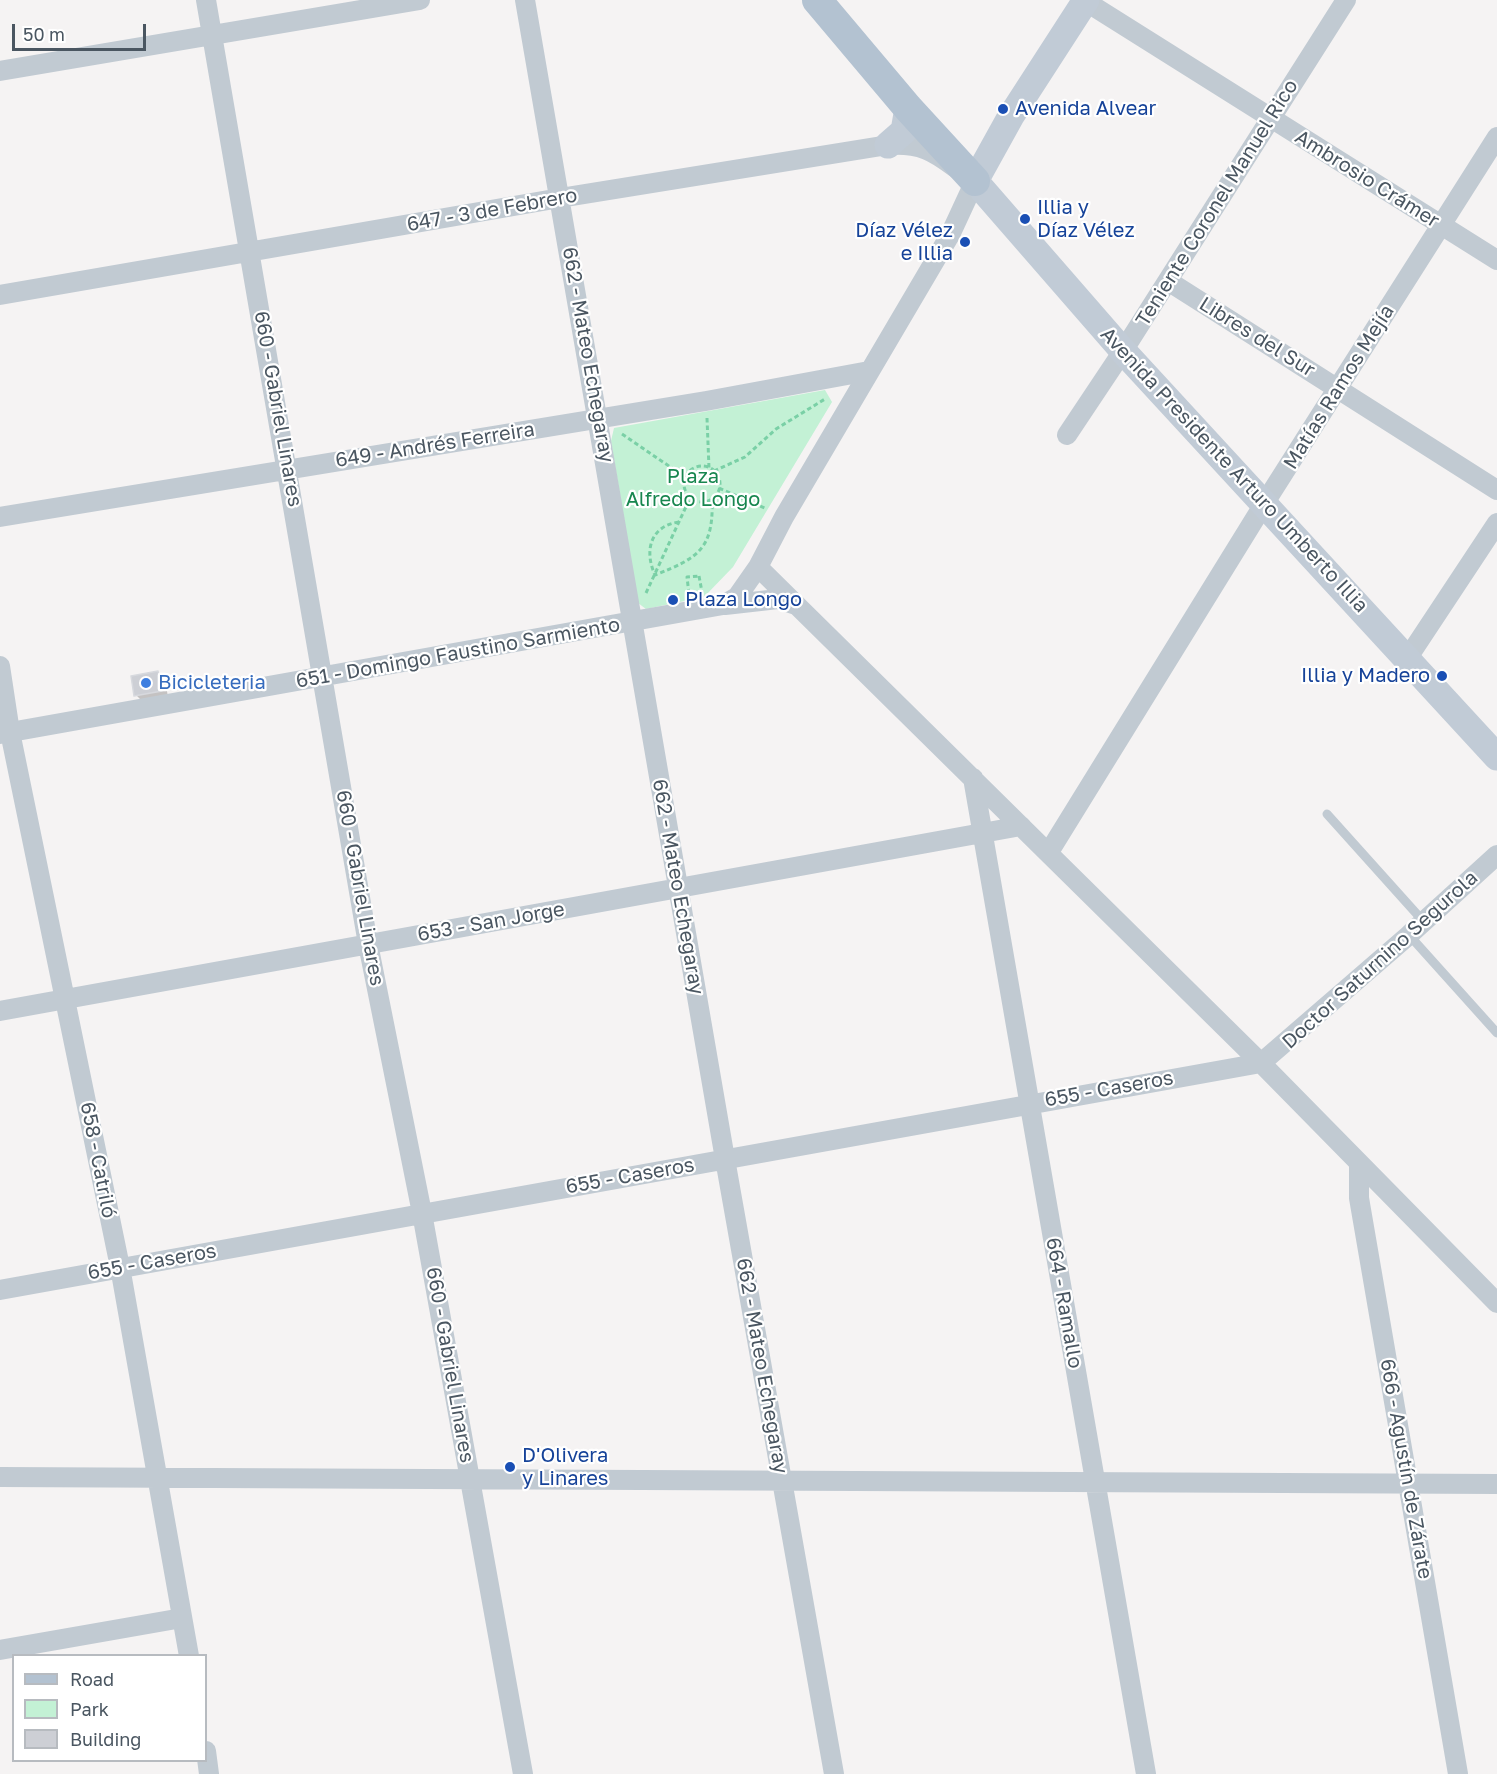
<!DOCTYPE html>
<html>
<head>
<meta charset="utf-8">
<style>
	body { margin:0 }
	#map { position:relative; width:1497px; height:1774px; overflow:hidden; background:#f5f3f3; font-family:"Golos Text",sans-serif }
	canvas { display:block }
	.legend { position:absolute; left:12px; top:1654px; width:195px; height:108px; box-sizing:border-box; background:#fff; border:2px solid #b7bbc0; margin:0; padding:8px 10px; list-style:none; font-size:18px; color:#4a5661 }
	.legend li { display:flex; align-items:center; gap:12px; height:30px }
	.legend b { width:30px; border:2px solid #b7bbc0 }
	.scale { position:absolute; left:12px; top:24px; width:134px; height:27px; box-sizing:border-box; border:3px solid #4a5661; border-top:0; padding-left:8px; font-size:18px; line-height:21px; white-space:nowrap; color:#4a5661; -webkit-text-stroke:4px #fff; paint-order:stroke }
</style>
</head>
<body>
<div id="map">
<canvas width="1497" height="1774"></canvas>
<ul class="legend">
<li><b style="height:8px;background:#b3c2d1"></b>Road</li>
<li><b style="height:16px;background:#c3f1d5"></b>Park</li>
<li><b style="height:16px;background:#cdcfd5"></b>Building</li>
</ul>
<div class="scale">50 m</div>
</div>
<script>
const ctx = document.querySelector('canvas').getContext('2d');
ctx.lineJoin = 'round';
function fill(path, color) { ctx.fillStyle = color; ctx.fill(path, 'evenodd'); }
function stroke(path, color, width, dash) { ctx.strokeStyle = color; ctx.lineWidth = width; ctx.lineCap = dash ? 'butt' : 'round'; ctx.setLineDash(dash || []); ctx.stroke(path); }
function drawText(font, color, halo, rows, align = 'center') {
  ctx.font = font + ' "Golos Text",sans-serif'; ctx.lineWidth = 4.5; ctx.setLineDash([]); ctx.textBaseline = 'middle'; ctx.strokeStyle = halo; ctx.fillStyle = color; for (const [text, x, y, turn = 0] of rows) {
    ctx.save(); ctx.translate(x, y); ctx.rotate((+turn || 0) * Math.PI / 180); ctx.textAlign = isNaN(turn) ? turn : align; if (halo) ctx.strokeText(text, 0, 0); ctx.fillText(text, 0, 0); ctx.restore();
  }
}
fill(new Path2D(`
	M 825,390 L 832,402 L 733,567 L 704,597 L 646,609 L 638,603 L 611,441 L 614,428 Z`), '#c3f1d5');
fill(new Path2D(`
	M 158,673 L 165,680 L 168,697 L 143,702 L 136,695 Z`), '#0003');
const building = new Path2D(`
	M 158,671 L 162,691 L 134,696 L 131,676 Z`);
fill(building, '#cdcfd5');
stroke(building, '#d7d9de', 1.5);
stroke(new Path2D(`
	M 707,418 L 709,468
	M 622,434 L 685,477
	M684 484a18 18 0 1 1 36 0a18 18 0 1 1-36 0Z
	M 714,471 L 745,457 L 776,429 L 825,399
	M 719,488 L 767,509
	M 679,522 C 650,526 644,551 655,575 C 698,558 714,549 712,499
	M 699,576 L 702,592 L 689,594 L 687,577 Z
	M 646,593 L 690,498`), '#7ad0a6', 3, [4.5, 3]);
stroke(new Path2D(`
	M 1327,814 L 1424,922
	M 1409,935 L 1497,1033`), '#c1cad2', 9);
stroke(new Path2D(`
	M 206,0 L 368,944 L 422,1213 L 523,1774
	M 525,0 L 725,1159 L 834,1774
	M 1085,1 L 1497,260
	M 0,71 L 420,0
	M 1168,281 L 1497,490
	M 0,295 L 560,198 L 888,145 C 932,142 941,160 975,181 L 950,235 L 784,517 L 758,567 L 737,597 L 723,605 L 0,734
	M 1067,435 L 1123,351 L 1346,0
	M 0,517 L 706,401 L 869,371
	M 758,567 L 1261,1063 L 1497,1303
	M 725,605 L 778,599 L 793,604
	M 1407,659 L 1497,523
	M 0,666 L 10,732 L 120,1267 L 189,1656
	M 973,778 L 1146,1774
	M 1049,852 L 1264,504 L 1497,137
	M 0,1011 L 1021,826
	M 1359,1164 L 1359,1198 L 1458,1774
	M 0,1290 L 1261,1063 L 1409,935 L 1497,855
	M 0,1477 L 1497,1484
	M 0,1650 L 182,1618
	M 206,1751 L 209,1774`), '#c1cad2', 20);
stroke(new Path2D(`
	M 1086,0 L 1011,116 L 975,181 L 1123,351 L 1497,757
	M 888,145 L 904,131 L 908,108`), '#c1cbd6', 27);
stroke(new Path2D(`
	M 817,0 L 908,108 L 975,181`), '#b3c2d1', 30);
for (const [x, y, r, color] of [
	[1003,109,6,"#1a4fb4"],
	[1025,219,6,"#1a4fb4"],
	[965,242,6,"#1a4fb4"],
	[673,600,6,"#1a4fb4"],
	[1442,676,6,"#1a4fb4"],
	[146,683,6,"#3f7fe0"],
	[510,1467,6,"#1a4fb4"]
]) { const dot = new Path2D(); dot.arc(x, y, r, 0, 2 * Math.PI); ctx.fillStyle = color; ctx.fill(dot); stroke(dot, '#fff', 2); }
drawText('20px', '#164399', '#fff', [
	["Avenida Alvear",1015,109],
	["Illia y",1037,208],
	["Díaz Vélez",1037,231],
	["Díaz Vélez",953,231,"right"],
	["e Illia",953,254,"right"],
	["Plaza Longo",685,600],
	["Illia y Madero",1430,676,"right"],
	["D'Olivera",522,1456],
	["y Linares",522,1479]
], 'left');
drawText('20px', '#4a5661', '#fff', [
	["Ambrosio Crámer",1367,179,32],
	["Teniente Coronel Manuel Rico",1217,203,-58],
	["647 - 3 de Febrero",492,210,-10],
	["Libres del Sur",1257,337,32],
	["662 - Mateo Echegaray",588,355,80],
	["Matías Ramos Mejía",1339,387,-58],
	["660 - Gabriel Linares",278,409,80],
	["649 - Andrés Ferreira",435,445,-9],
	["Avenida Presidente Arturo Umberto Illia",1234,470,47],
	["651 - Domingo Faustino Sarmiento",458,653,-10],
	["662 - Mateo Echegaray",678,887,80],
	["660 - Gabriel Linares",360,888,80],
	["653 - San Jorge",491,922,-10],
	["Doctor Saturnino Segurola",1380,960,-42],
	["655 - Caseros",1109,1089,-10],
	["658 - Catriló",98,1160,79],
	["655 - Caseros",630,1176,-10],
	["655 - Caseros",152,1262,-10],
	["664 - Ramallo",1064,1303,80],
	["660 - Gabriel Linares",450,1365,80],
	["662 - Mateo Echegaray",762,1366,80],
	["666 - Agustín de Zárate",1406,1469,80]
]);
drawText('20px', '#17864f', '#fff', [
	["Plaza",693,477],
	["Alfredo Longo",693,500]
]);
drawText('20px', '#366cbe', '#fff', [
	["Bicicleteria",158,683]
], 'left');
</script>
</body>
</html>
